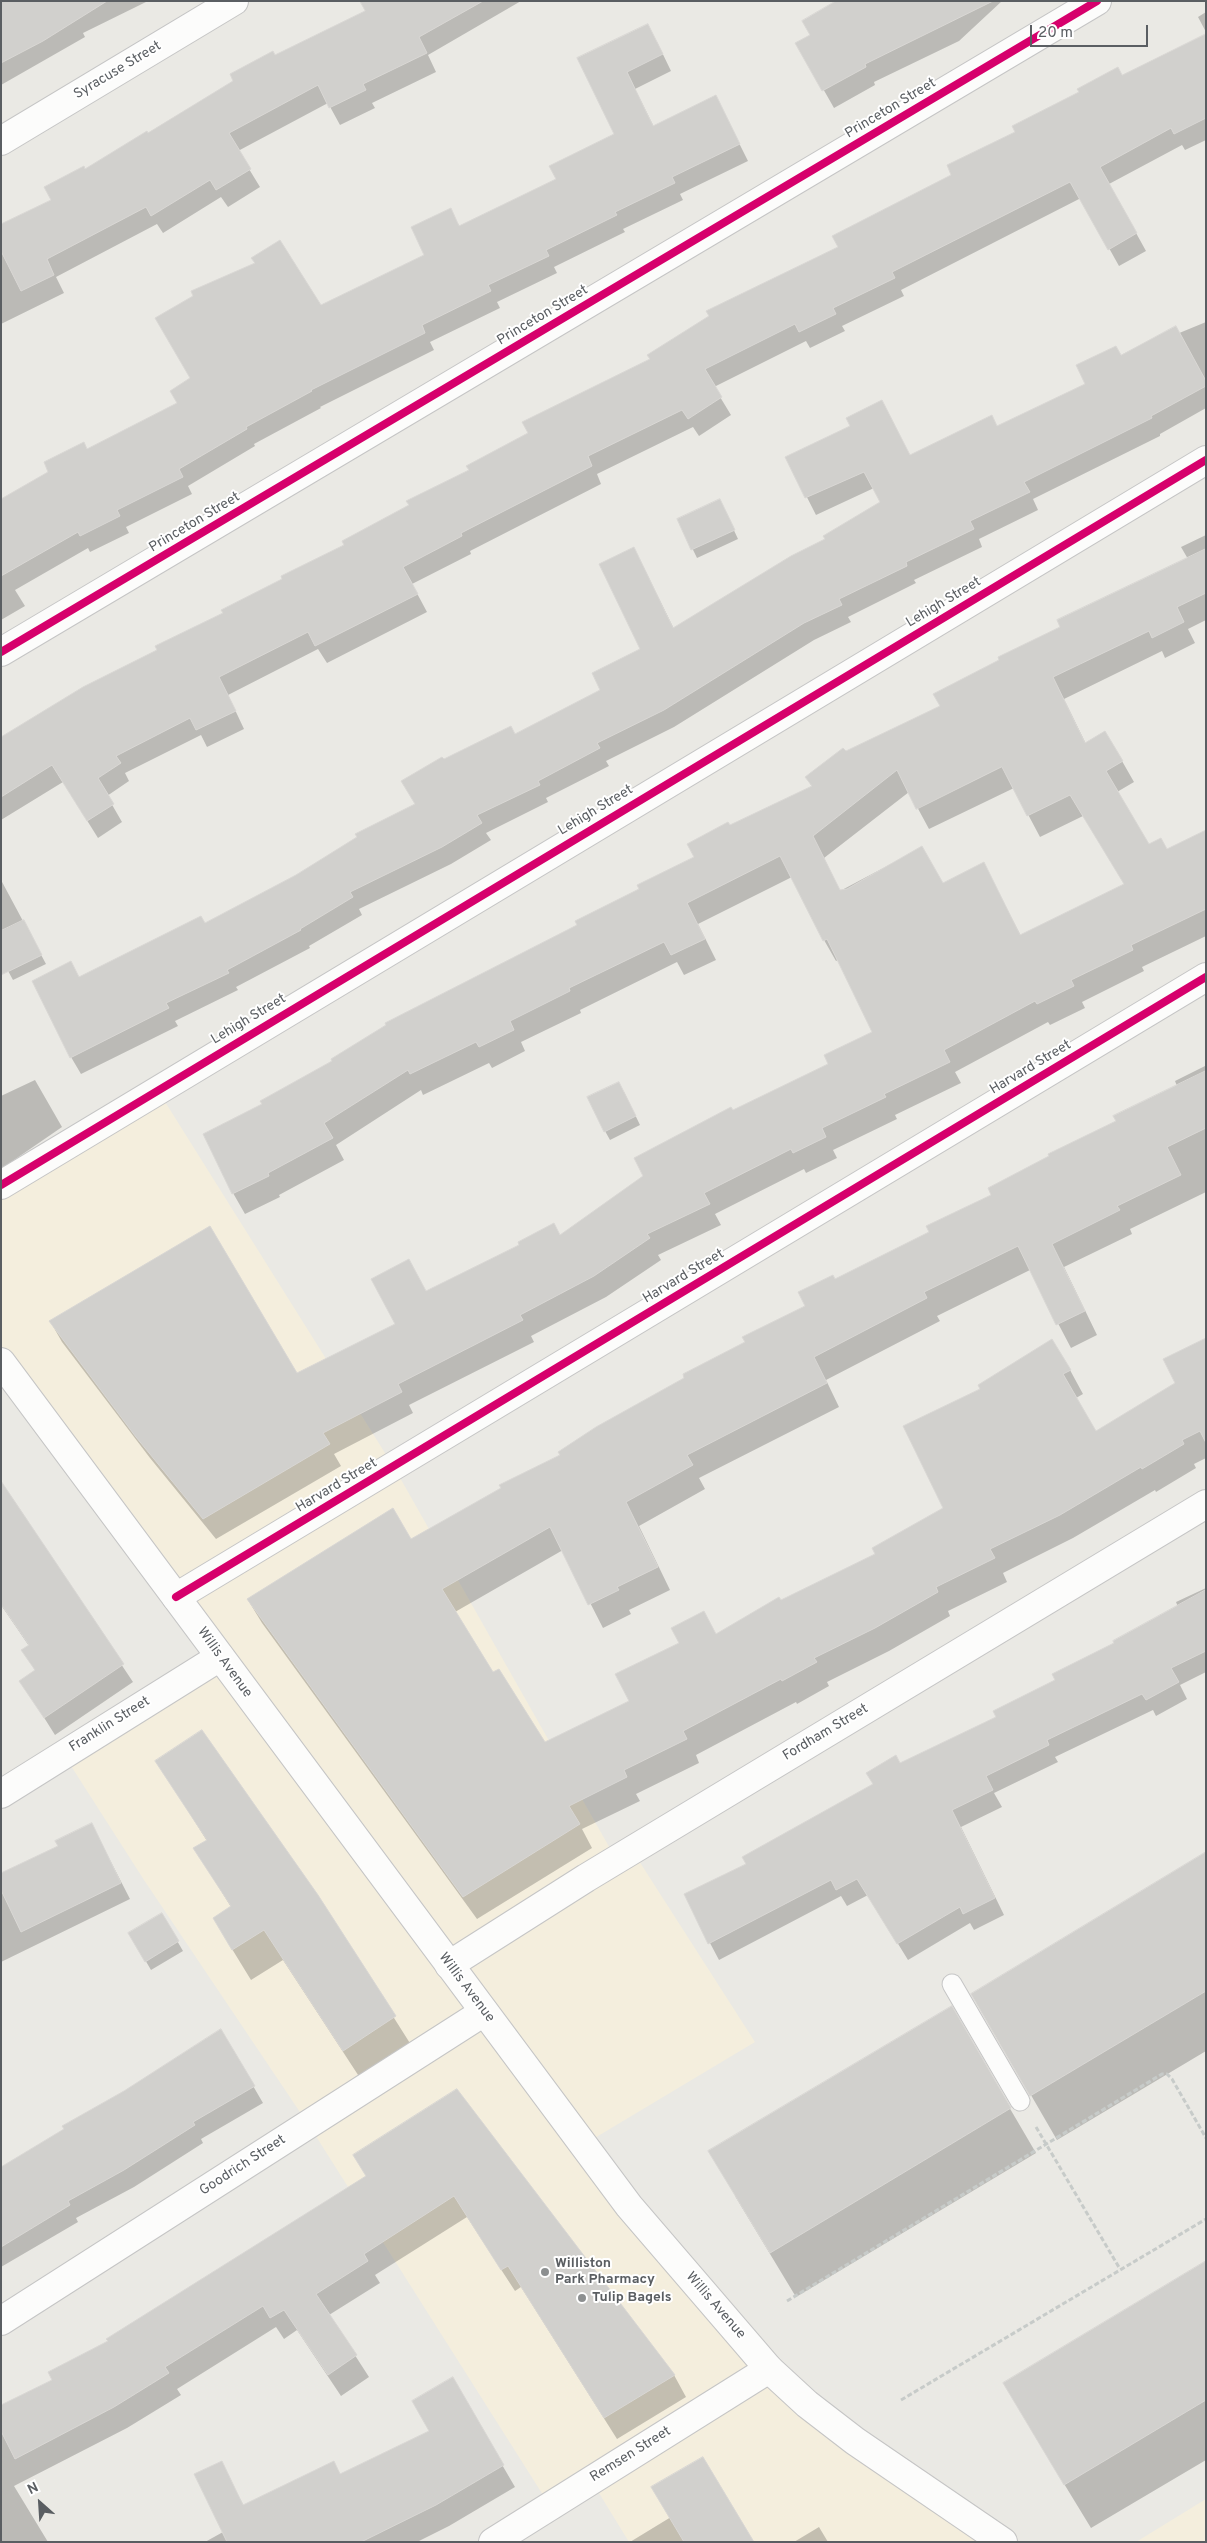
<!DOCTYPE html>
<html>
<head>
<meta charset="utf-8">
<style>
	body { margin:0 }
	#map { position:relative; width:1207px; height:2543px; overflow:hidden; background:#eae9e4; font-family:Overpass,sans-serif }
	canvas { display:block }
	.frame { position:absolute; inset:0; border:2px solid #5a5e62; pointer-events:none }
	.north { position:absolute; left:15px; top:2478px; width:50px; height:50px; -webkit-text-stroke:4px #fff; paint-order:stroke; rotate:334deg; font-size:14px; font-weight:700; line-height:20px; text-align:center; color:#5a5e62 }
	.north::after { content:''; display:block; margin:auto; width:18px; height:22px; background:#5a5e62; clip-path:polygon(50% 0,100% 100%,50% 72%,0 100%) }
	.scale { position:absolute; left:1030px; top:25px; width:118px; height:22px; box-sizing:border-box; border:2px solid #5a5e62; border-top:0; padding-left:6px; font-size:15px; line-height:18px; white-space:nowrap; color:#5a5e62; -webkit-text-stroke:4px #fff; paint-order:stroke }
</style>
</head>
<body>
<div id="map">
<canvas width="1207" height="2543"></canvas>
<div class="frame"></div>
<div class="north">N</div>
<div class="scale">20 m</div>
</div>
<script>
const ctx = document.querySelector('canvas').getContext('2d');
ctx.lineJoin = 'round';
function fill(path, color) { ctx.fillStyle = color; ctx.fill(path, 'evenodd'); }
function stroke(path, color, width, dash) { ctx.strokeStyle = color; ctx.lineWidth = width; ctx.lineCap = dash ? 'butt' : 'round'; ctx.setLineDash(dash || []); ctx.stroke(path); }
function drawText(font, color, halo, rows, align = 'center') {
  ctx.font = font + ' Overpass,sans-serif'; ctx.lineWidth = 4; ctx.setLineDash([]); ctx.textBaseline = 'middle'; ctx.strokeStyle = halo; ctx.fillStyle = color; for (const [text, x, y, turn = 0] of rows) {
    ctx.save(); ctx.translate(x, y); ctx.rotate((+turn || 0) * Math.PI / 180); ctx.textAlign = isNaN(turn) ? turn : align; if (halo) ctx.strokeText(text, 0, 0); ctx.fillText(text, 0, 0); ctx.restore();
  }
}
fill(new Path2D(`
	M 157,1089 L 395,1469 L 616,1859 L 632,1850 L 755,2042 L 583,2145 L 769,2369 L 1003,2542 L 629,2542 L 591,2480 L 550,2506 L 312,2130 L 144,1880 L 64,1755 L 219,1656 L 1,1362 L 1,1184 Z
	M 1206,2499 L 1206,2542 L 1136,2542 Z`), '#f4eedd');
fill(new Path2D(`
	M 1,1 L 148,1 L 83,33 L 85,37 L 1,85 Z
	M 373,1 L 521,1 L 428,55 L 436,72 L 372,103 L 375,108 L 340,125 L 328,103 L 238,151 L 260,187 L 228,207 L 221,197 L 163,233 L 157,224 L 56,277 L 64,293 L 1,324 L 1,226 L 52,201 L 85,171 L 274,57 L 366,12 Z
	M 843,1 L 1002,1 L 959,41 L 874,82 L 875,85 L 834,108 L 797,43 L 812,35 Z
	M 1206,12 L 1206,32 L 1198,17 Z
	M 1206,35 L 1206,140 L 1185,150 L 1182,145 L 1109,184 L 1146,251 L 1119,266 L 1081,198 L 901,290 L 904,296 L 842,326 L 845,331 L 810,348 L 806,341 L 714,387 L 731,415 L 699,436 L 693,427 L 597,474 L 601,484 L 470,551 L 471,554 L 412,584 L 427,612 L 327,663 L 318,649 L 228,695 L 244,729 L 207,747 L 201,735 L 125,773 L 129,781 L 107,796 L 122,822 L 98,838 L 63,782 L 1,820 L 1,738 L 346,546 L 651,359 L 840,248 L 1017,133 L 1122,76 Z
	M 657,42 L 671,71 L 635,89 L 654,127 L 716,97 L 748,161 L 680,194 L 683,200 L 623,229 L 625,232 L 554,267 L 557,273 L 497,302 L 500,308 L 430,342 L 434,350 L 320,407 L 321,408 L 254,444 L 255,446 L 188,486 L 192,494 L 126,527 L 129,533 L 90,552 L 88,548 L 15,590 L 25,606 L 1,620 L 1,500 L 87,450 L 179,404 L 321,307 L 426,255 L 450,210 L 460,227 L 558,180 L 616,135 L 579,58 Z
	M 1206,322 L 1206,408 L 1160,434 L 1160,436 L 1033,499 L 1038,510 L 979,539 L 982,547 L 914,580 L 916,583 L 848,617 L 851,622 L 814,640 L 674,727 L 606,761 L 609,766 L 546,798 L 548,802 L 486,833 L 491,840 L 451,864 L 359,909 L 362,915 L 309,946 L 310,948 L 236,987 L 238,990 L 175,1021 L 178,1026 L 81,1074 L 71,1057 L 79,978 L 205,925 L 296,876 L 417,805 L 443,761 L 515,736 L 602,691 L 642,649 L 643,566 L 674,629 L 827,540 L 881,502 L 874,488 L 816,515 L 787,458 L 910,456 L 998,427 L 1086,384 L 1121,357 Z
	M 724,509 L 738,539 L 697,558 L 678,519 Z
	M 1206,535 L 1206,620 L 1188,629 L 1195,643 L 1165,658 L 1162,651 L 1064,699 L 1086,744 L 1122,761 L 1134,782 L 1117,792 L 1149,845 L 1167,851 L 1206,831 L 1206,936 L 1142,967 L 1144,971 L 1082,1002 L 1085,1008 L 1050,1025 L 1048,1022 L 955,1072 L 961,1083 L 895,1115 L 897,1119 L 833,1150 L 837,1158 L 806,1173 L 804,1169 L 715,1214 L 721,1225 L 658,1255 L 661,1260 L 606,1297 L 531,1336 L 534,1342 L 409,1405 L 413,1413 L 334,1454 L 341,1466 L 216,1539 L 150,1458 L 62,1342 L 50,1321 L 297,1375 L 396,1324 L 426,1292 L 560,1236 L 733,1112 L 830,1065 L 873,1032 L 838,960 L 836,961 L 824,940 L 792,877 L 698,924 L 716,960 L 684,975 L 677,962 L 580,1010 L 581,1013 L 521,1042 L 525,1051 L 492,1068 L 489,1063 L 423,1095 L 421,1090 L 336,1145 L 344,1160 L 279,1195 L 280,1197 L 245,1214 L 233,1193 L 264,1105 L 696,857 L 730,827 L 812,787 L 807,778 L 846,753 L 941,706 L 1062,627 L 1188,559 L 1181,547 ZM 1014,788 L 1040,837 L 1083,816 L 1125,885 L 1021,936 L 984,864 L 942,884 L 921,848 L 840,891 L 824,858 L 909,792 L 929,829 Z
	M 1,880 L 46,964 L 13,980 L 1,958 Z
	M 1205,1066 L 1206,1192 L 1130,1229 L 1132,1234 L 1064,1267 L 1097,1335 L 1071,1348 L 1030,1270 L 937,1316 L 940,1321 L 826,1380 L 839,1407 L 699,1478 L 705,1489 L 639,1526 L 670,1590 L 629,1610 L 631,1614 L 603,1628 L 563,1550 L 455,1612 L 493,1674 L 544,1744 L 630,1702 L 716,1635 L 876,1554 L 944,1509 L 904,1427 L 1070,1370 L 1083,1394 L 1076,1398 L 1096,1433 L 1177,1383 L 1206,1339 L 1206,1458 L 1194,1464 L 1196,1468 L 1156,1492 L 1155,1490 L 1073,1538 L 1003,1573 L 1007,1582 L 948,1611 L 950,1616 L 889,1651 L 827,1682 L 829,1686 L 797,1704 L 796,1702 L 696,1755 L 699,1763 L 636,1794 L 640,1801 L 582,1829 L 592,1848 L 477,1919 L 262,1623 L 248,1600 L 411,1541 L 561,1456 L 807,1307 L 835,1281 L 931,1232 L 1177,1086 L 1175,1081 Z
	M 35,1080 L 62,1127 L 1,1169 L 1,1096 Z
	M 624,1092 L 640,1125 L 610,1140 L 605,1131 Z
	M 1,1484 L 133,1682 L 55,1735 L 21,1681 L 36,1672 L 23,1650 L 29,1646 L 1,1605 Z
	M 1206,1588 L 1206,1672 L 1180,1685 L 1187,1699 L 1156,1716 L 1153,1710 L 1055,1757 L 1058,1762 L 994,1793 L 1002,1807 L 961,1827 L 1004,1915 L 974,1930 L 970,1923 L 908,1960 L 868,1895 L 847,1906 L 841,1896 L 719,1960 L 710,1943 L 748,1864 L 874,1785 L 900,1765 L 997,1717 L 1178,1607 L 1176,1602 Z
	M 157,1761 L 317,1896 L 413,2048 L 362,2081 L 283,1960 L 251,1980 L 232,1949 L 231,1907 L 195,1849 L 207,1841 Z
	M 92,1825 L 130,1899 L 1,1962 L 1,1888 Z
	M 1206,1854 L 1206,2051 L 1057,2140 L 973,1995 Z
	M 162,1915 L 183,1951 L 151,1970 L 130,1934 Z
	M 951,2008 L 1036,2153 L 796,2297 L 735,2196 Z
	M 221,2031 L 263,2103 L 201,2139 L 203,2143 L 134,2187 L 76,2218 L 78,2222 L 1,2267 L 1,2169 Z
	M 457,2091 L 674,2375 L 686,2397 L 617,2439 L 521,2287 L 515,2291 L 467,2217 L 375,2275 L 380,2283 L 329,2315 L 369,2377 L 341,2396 L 297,2330 L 284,2339 L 276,2327 L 177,2389 L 181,2395 L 127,2428 L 14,2486 L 48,2542 L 1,2542 L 1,2407 L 54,2381 L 110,2342 L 367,2176 Z
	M 1206,2263 L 1206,2460 L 1091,2528 L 1030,2428 Z
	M 452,2379 L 515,2487 L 449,2526 L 417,2542 L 205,2542 L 223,2532 L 221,2463 L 244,2506 L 333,2462 L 341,2475 L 431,2431 Z
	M 671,2517 L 752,2542 L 630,2542 Z
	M 819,2527 L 828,2542 L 794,2542 Z`), '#0003');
const building = new Path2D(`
	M 1,1 L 107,1 L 43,41 L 1,63 Z
	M 360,1 L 483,1 L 419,37 L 427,53 L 363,84 L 366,90 L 329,108 L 318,85 L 229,133 L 251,169 L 216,190 L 210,180 L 151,216 L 146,207 L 47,259 L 54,275 L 21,291 L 1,251 L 1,224 L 51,200 L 44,187 L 84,166 L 85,169 L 147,131 L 148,133 L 233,81 L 230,74 L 273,51 L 275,55 L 365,11 Z
	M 836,1 L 993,1 L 865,64 L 866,67 L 822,91 L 795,43 L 810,35 L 802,21 Z
	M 648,24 L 663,54 L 627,72 L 653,126 L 716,95 L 740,144 L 672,177 L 675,183 L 615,212 L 617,215 L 546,250 L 549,256 L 488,285 L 491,291 L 422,325 L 425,333 L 311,390 L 312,391 L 246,427 L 247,429 L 179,469 L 183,477 L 117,510 L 120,516 L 80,536 L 78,532 L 1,576 L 1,499 L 48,472 L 44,462 L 84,442 L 87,449 L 177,403 L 170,391 L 190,378 L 155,318 L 193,296 L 191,291 L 255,263 L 251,258 L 280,240 L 321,305 L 424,255 L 411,227 L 451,208 L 459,226 L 556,179 L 549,166 L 614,134 L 577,58 Z
	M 1206,34 L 1206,118 L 1174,134 L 1171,128 L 1100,167 L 1137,233 L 1108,250 L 1070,182 L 892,272 L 895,278 L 833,308 L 836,314 L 799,332 L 795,324 L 705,369 L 722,397 L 688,419 L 682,410 L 588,456 L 592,466 L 461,533 L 462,536 L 403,567 L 418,594 L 315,646 L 308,632 L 219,677 L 236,711 L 196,730 L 190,718 L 116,756 L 121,763 L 98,778 L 114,804 L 87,821 L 52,765 L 1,797 L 1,737 L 83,687 L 157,650 L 155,646 L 223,613 L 221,610 L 282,579 L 281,576 L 344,545 L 342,541 L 409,505 L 406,501 L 469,470 L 466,466 L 528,433 L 522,422 L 650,359 L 647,355 L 709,316 L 706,311 L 838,247 L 832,236 L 951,175 L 947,165 L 1015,132 L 1012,126 L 1079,92 L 1077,89 L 1118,67 L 1122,75 Z
	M 1176,326 L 1206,381 L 1206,386 L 1151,416 L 1152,418 L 1024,482 L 1030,492 L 970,521 L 974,529 L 906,562 L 907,566 L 839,599 L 842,605 L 804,623 L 664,710 L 597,743 L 600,748 L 538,781 L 540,785 L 477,815 L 482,823 L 442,847 L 350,892 L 353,897 L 300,929 L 301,930 L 227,970 L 229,973 L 166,1003 L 169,1008 L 70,1058 L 32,981 L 71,961 L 79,977 L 201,916 L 205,923 L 296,875 L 357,837 L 355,834 L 415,804 L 401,781 L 442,757 L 444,759 L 511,726 L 515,734 L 600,690 L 592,673 L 640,649 L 599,564 L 634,547 L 673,628 L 791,556 L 825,539 L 823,536 L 880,502 L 864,472 L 805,498 L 785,457 L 850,426 L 846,418 L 882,400 L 910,455 L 992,415 L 997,426 L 1085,384 L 1076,365 L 1116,346 L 1121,355 Z
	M 720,499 L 735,530 L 691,550 L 677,519 Z
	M 1206,549 L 1206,593 L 1177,607 L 1184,622 L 1152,638 L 1149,631 L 1053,677 L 1085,743 L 1105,731 L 1123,761 L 1106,771 L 1149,844 L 1161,838 L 1167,849 L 1206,830 L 1206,909 L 1131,945 L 1133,950 L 1071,980 L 1074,986 L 1037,1004 L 1035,1001 L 944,1050 L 950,1062 L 884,1094 L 886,1097 L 822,1128 L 826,1137 L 793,1153 L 791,1149 L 704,1193 L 710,1204 L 647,1234 L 650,1238 L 594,1276 L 520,1315 L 523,1320 L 398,1384 L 402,1392 L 323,1433 L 330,1444 L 203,1519 L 136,1437 L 49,1321 L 210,1226 L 297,1373 L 395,1324 L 371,1279 L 409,1259 L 426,1291 L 519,1245 L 518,1242 L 554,1223 L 560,1235 L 643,1176 L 634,1158 L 731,1107 L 733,1110 L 828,1064 L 824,1055 L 872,1032 L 827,939 L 823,941 L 780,856 L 687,903 L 705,939 L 671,955 L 664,942 L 569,988 L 570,991 L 510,1021 L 514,1030 L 479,1047 L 476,1042 L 410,1074 L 408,1070 L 324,1123 L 333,1138 L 268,1173 L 269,1176 L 232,1194 L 203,1134 L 262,1104 L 260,1101 L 332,1061 L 331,1059 L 386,1025 L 385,1023 L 577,925 L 575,921 L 639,889 L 637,885 L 694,857 L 687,844 L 728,822 L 730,825 L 812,786 L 805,777 L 843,748 L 846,751 L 940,706 L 933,694 L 999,660 L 998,657 L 1060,627 L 1057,620 ZM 1002,767 L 1027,816 L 1070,795 L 1124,884 L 1020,935 L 984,862 L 943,883 L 922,846 L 847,889 L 840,890 L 813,836 L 897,770 L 916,809 Z
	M 24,920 L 42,955 L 1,975 L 1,931 Z
	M 1206,1071 L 1206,1128 L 1167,1147 L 1181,1175 L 1117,1206 L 1120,1210 L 1052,1244 L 1085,1311 L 1056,1325 L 1018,1246 L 924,1292 L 927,1298 L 814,1357 L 827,1383 L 687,1455 L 693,1465 L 626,1502 L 658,1567 L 617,1587 L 619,1590 L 588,1605 L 550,1527 L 442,1589 L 493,1672 L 499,1669 L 545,1742 L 629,1701 L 615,1674 L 679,1643 L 671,1628 L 704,1611 L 716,1634 L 779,1597 L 781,1600 L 875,1554 L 872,1548 L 943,1508 L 903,1426 L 980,1389 L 978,1385 L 1052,1339 L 1071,1370 L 1063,1374 L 1096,1431 L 1175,1383 L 1163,1359 L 1206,1338 L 1206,1443 L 1200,1431 L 1182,1440 L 1184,1444 L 1142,1469 L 1141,1467 L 1060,1515 L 990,1549 L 995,1558 L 936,1587 L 938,1592 L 875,1628 L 814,1658 L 817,1662 L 782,1681 L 781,1679 L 683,1731 L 687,1739 L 624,1770 L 627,1777 L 569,1806 L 580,1824 L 463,1897 L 247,1599 L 393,1508 L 411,1539 L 501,1488 L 499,1485 L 560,1455 L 558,1452 L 596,1427 L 684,1378 L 683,1374 L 745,1342 L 742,1337 L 805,1306 L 798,1292 L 833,1275 L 835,1279 L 929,1232 L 926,1226 L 991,1195 L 988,1188 L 1049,1156 L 1048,1154 L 1116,1121 L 1113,1116 Z
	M 619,1082 L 636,1116 L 604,1132 L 587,1097 Z
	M 1,1481 L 124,1664 L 44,1718 L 19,1681 L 35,1670 L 21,1650 L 29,1645 L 1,1604 Z
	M 1206,1590 L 1206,1651 L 1171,1668 L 1179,1682 L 1146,1700 L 1142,1694 L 1047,1740 L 1049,1745 L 986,1776 L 993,1790 L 952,1810 L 995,1898 L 963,1914 L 960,1907 L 897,1944 L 857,1879 L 836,1890 L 831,1880 L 708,1944 L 684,1894 L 746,1864 L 742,1857 L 873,1784 L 866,1773 L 896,1755 L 900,1763 L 996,1717 L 993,1711 L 1055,1680 L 1052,1674 L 1114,1643 L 1113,1641 Z
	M 202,1730 L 318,1895 L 396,2016 L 343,2051 L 264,1930 L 232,1950 L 213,1918 L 231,1906 L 193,1848 L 207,1840 L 155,1761 Z
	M 92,1823 L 121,1883 L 21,1932 L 1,1890 L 1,1873 L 58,1846 L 55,1841 Z
	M 1206,1852 L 1206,1991 L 1030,2096 L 971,1994 Z
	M 162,1913 L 179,1941 L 145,1962 L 128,1933 Z
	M 952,2006 L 1011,2108 L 770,2253 L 708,2151 Z
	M 221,2029 L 255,2086 L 193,2122 L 195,2125 L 124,2170 L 68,2201 L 70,2205 L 1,2247 L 1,2167 L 64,2129 L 62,2126 L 124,2091 Z
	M 457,2089 L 675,2375 L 604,2418 L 508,2266 L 501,2270 L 454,2196 L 364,2254 L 368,2261 L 316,2294 L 357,2355 L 328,2375 L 284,2310 L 270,2318 L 263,2306 L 165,2367 L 169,2373 L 114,2407 L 15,2459 L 1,2431 L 1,2405 L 52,2380 L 48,2372 L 108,2341 L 106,2339 L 366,2176 L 353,2155 Z
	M 1206,2261 L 1206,2400 L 1064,2485 L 1003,2383 Z
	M 453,2377 L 504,2465 L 436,2505 L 361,2542 L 227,2542 L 194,2474 L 222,2461 L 243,2505 L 334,2461 L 340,2474 L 429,2431 L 412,2401 Z
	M 703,2457 L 754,2542 L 684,2542 L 651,2487 Z`);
fill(building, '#d1d0cd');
stroke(building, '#d9d7d4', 1);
const service = new Path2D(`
	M 952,1984 L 1020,2101`);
const minor = new Path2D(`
	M 1,141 L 234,1
	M 1,652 L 1097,1
	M 1,1185 L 1206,460
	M 176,1597 L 1206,977
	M 1,1794 L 220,1657
	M 449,1965 L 586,1878 L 1206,1504
	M 1,2321 L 484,2012
	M 493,2542 L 769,2369`);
const secondary = new Path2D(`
	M 1,1362 L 629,2206 L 769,2369 L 807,2404 L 855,2441 L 1003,2542`);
stroke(service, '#c5c5c5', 21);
stroke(minor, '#c5c5c5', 30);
stroke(secondary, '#c5c5c5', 30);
stroke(new Path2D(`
	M 1036,2127 L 1120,2269
	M 787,2301 L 1162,2074 L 1167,2074 L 1172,2079 L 1206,2138
	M 901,2400 L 1206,2219`), '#c7cbc9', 3, [5, 2.5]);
stroke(service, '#fcfcfb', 19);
stroke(minor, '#fcfcfb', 28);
stroke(secondary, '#fcfcfb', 28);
stroke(new Path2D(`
	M 1,652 L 1097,1
	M 1,1185 L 1206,460
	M 176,1597 L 1206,977`), '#d6006c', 8);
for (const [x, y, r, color] of [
	[545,2272,5,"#8c8f90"],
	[582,2298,5,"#8c8f90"]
]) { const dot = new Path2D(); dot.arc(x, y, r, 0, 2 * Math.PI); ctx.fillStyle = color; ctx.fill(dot); stroke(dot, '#fff', 2); }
drawText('14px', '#5a5e62', '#fff', [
	["Syracuse Street",118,71,-31],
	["Princeton Street",891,109,-31],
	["Princeton Street",543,316,-31],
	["Princeton Street",195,523,-31],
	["Lehigh Street",944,603,-31],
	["Lehigh Street",596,811,-31],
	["Lehigh Street",249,1020,-31],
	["Harvard Street",1031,1068,-31],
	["Harvard Street",684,1277,-31],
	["Harvard Street",337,1486,-31],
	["Willis Avenue",224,1663,54],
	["Franklin Street",110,1725,-32],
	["Fordham Street",826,1733,-31],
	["Willis Avenue",466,1988,53],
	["Goodrich Street",243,2166,-33],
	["Willis Avenue",715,2306,49],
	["Remsen Street",631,2455,-32]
]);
drawText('bold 14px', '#5a5e62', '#fff', [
	["Williston",555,2264],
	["Park Pharmacy",555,2280],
	["Tulip Bagels",592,2298]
], 'left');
</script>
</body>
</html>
